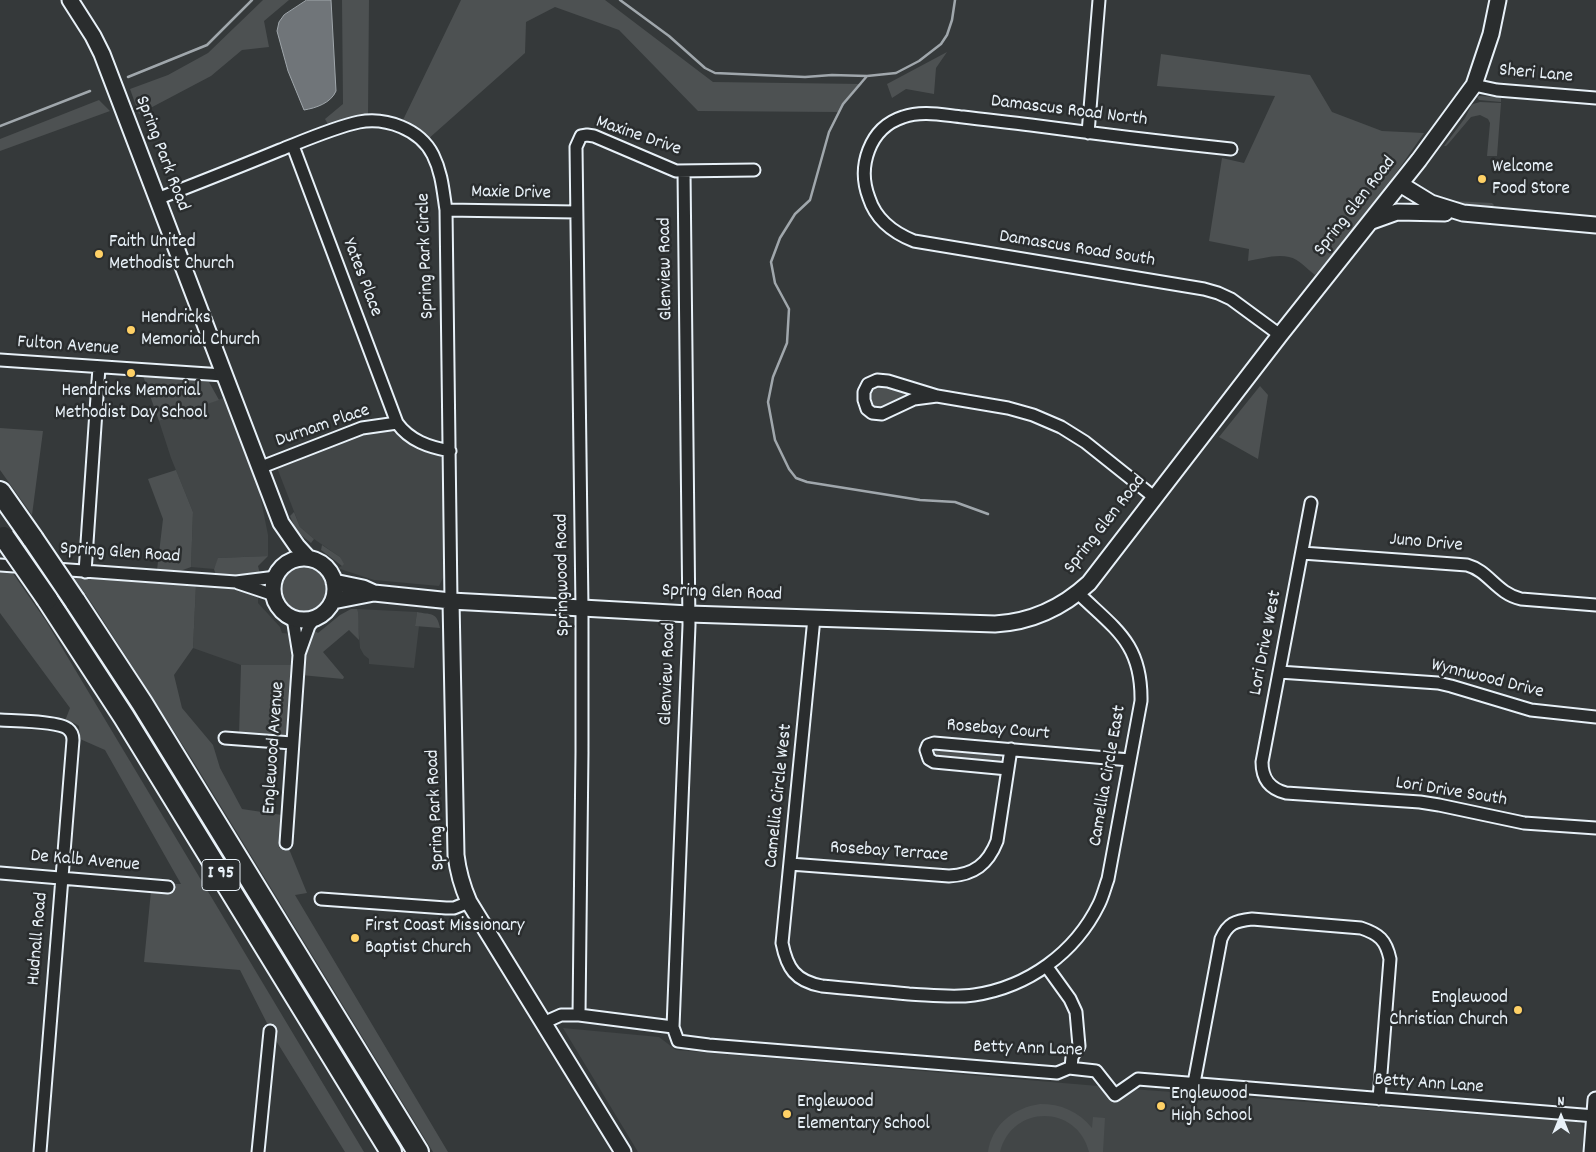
<!DOCTYPE html>
<html>
<head>
<meta charset="utf-8">
<style>
	body { margin:0 }
	#map { position:relative; width:1596px; height:1152px; overflow:hidden; background:#35393a; font-family:Dekko,sans-serif }
	canvas { display:block }
	.north { position:absolute; left:1536px; top:1092px; width:50px; height:50px; -webkit-text-stroke:4px #2a2d2e; paint-order:stroke; rotate:0deg; font-size:14px; font-weight:700; line-height:20px; text-align:center; color:#e8f1f8 }
	.north::after { content:''; display:block; margin:auto; width:18px; height:22px; background:#e8f1f8; clip-path:polygon(50% 0,100% 100%,50% 72%,0 100%) }
</style>
</head>
<body>
<div id="map">
<canvas width="1596" height="1152"></canvas>
<div class="north">N</div>
</div>
<script>
const ctx = document.querySelector('canvas').getContext('2d');
ctx.lineJoin = 'round';
function fill(path, color) { ctx.fillStyle = color; ctx.fill(path, 'evenodd'); }
function stroke(path, color, width, dash) { ctx.strokeStyle = color; ctx.lineWidth = width; ctx.lineCap = dash ? 'butt' : 'round'; ctx.setLineDash(dash || []); ctx.stroke(path); }
function drawText(font, color, halo, rows, align = 'center') {
  ctx.font = font + ' Dekko,sans-serif'; ctx.lineWidth = 5; ctx.setLineDash([]); ctx.textBaseline = 'middle'; ctx.strokeStyle = halo; ctx.fillStyle = color; for (const [text, x, y, turn = 0] of rows) {
    ctx.save(); ctx.translate(x, y); ctx.rotate((+turn || 0) * Math.PI / 180); ctx.textAlign = isNaN(turn) ? turn : align; if (halo) ctx.strokeText(text, 0, 0); ctx.fillText(text, 0, 0); ctx.restore();
  }
}
fill(new Path2D(`
	M 223,398 L 259,490 L 268,535 L 268,556 L 219,558 L 214,569 L 191,567 L 193,512 L 171,458 L 159,421 Z
	M 367,430 L 390,431 L 441,455 L 446,462 L 444,576 L 439,586 L 374,580 L 337,568 L 342,566 L 340,557 L 314,539 L 300,527 L 276,465 Z
	M 196,585 L 245,590 L 258,593 L 258,603 L 280,627 L 282,633 L 292,634 L 293,665 L 241,665 L 193,648 Z
	M 357,609 L 417,612 L 415,626 L 419,626 L 414,668 L 369,664 L 369,659 L 364,655 L 360,648 Z
	M 563,1028 L 659,1037 L 676,1050 L 1145,1090 L 1579,1122 L 1582,1125 L 1584,1130 L 1582,1152 L 638,1152 Z`), '#424647');
fill(new Path2D(`
	M 263,0 L 289,0 L 264,21 L 269,47 L 242,50 L 211,76 L 139,114 L 130,89 L 168,75 L 208,53 Z
	M 342,0 L 369,0 L 368,115 L 343,119 L 330,128 L 325,119 L 343,104 Z
	M 461,0 L 605,0 L 713,82 L 862,84 L 838,112 L 698,111 L 619,30 L 555,7 L 526,22 L 525,53 L 427,140 L 403,120 Z
	M 947,52 L 936,68 L 934,94 L 906,89 L 892,98 L 887,84 Z
	M 1161,54 L 1310,75 L 1332,112 L 1382,131 L 1424,133 L 1373,206 L 1315,275 C 1307,269 1299,259 1289,257 C 1276,254 1260,259 1248,261 L 1249,249 L 1209,241 L 1222,158 L 1244,163 L 1275,96 L 1157,86 Z
	M 1479,96 L 1501,97 L 1501,102 L 1479,100 L 1477,97 Z
	M 99,100 L 110,111 L 0,151 L 0,139 Z
	M 1480,102 L 1501,103 L 1497,156 L 1487,156 L 1490,123 L 1488,119 L 1480,115 L 1471,117 L 1449,143 L 1446,146 L 1444,146 L 1465,118 L 1471,106 L 1473,104 Z
	M 1454,201 L 1492,203 L 1494,205 L 1492,208 L 1462,205 Z
	M 142,373 L 209,382 L 219,400 L 159,421 Z
	M 882,384 L 915,394 C 902,401 883,416 870,405 L 868,392 L 870,388 Z
	M 1260,386 L 1268,395 L 1258,459 L 1219,437 Z
	M 0,428 L 43,431 L 32,515 L 0,470 Z
	M 176,470 L 193,512 L 191,567 L 180,571 L 157,570 L 163,519 L 148,479 Z
	M 294,512 L 300,527 L 314,539 L 311,543 L 297,532 L 290,516 Z
	M 322,545 L 340,557 L 344,564 L 342,566 L 321,550 Z
	M 268,556 L 258,566 L 260,574 L 241,577 L 216,576 L 214,569 L 218,558 Z
	M281 589a23 23 0 1 1 46 0a23 23 0 1 1-46 0Z
	M 0,571 L 12,572 L 46,621 L 364,1152 L 345,1152 L 275,1039 L 240,970 L 144,962 L 151,891 L 172,893 L 172,884 L 181,884 L 105,750 L 80,739 L 79,726 L 74,723 L 65,721 L 70,708 L 0,613 Z
	M 72,575 L 196,585 L 193,648 L 174,675 L 182,708 L 213,745 L 220,768 L 242,809 L 282,815 L 279,848 L 289,849 L 307,893 L 295,895 L 448,1152 L 433,1152 L 193,761 L 95,608 Z
	M 351,609 L 357,609 L 358,612 L 359,640 L 349,630 L 323,652 L 344,677 L 343,679 L 301,675 L 304,655 L 312,629 L 318,633 L 340,615 Z
	M 417,612 C 430,615 437,611 440,628 L 415,626 Z
	M 241,665 L 293,665 L 287,734 L 283,738 L 239,736 Z
	M 935,748 L 998,753 L 1001,759 L 1000,761 L 995,763 L 934,757 L 931,755 L 932,749 Z
	M 1040,1104 C 1061,1104 1078,1111 1092,1128 L 1093,1117 L 1105,1118 L 1103,1152 L 1089,1152 C 1077,1104 1012,1104 1000,1152 L 988,1152 C 992,1125 1013,1108 1040,1104 Z`), '#4d5152');
const water = new Path2D(`
	M 307,0 L 331,0 L 336,91 C 331,103 316,108 304,110 L 288,71 L 277,31 L 279,22 L 284,15 Z`);
fill(water, '#707579');
stroke(water, '#a0a7ac', 1);
stroke(new Path2D(`
	M 620,0 L 669,36 L 705,68 L 715,73 L 805,77 L 832,75 L 867,76 L 896,73 L 919,61 L 941,44 L 947,35 L 952,20 L 955,0
	M 867,76 L 843,104 L 829,132 L 810,200 L 795,214 L 780,238 L 771,262 L 775,283 L 789,309 L 787,343 L 773,377 L 768,402 L 775,440 L 789,469 L 796,478 L 807,482 L 920,500 L 955,502 L 988,514
	M 128,77 L 207,45 L 252,0
	M 0,126 L 90,91`), '#a0a7ac', 2.5);
const street = new Path2D(`
	M 1474,85 L 1497,90 L 1596,98
	M 1088,133 L 1099,0
	M 293,146 L 397,423 C 410,441 429,447 450,451
	M 1231,149 C 1164,142 1098,134 1031,125 C 1008,122 986,120 963,117 C 943,115 922,110 903,117 C 869,128 857,167 869,198 C 876,220 894,233 914,241 L 1204,289 L 1218,293 L 1231,299 L 1280,335
	M 684,171 L 689,625 L 673,1027 L 678,1041 L 709,1045 L 1057,1073 L 1069,1068 L 1096,1071 L 1115,1095 L 1138,1079 L 1595,1116
	M 157,199 C 198,183 239,167 280,150 C 303,141 335,127 359,122 C 386,117 420,129 433,155 C 442,173 443,191 446,210 L 451,601
	M 446,210 L 576,212
	M 0,360 L 223,375
	M 937,396 L 914,399 L 882,414 L 872,413 L 867,409 L 864,400 L 864,392 L 868,384 L 877,380 L 888,381 L 937,396 L 1008,408 L 1033,415 L 1061,427 L 1085,442 L 1154,497
	M 259,468 L 362,428 L 397,423
	M 1311,503 L 1262,762 C 1262,779 1270,789 1286,793 L 1420,802 L 1439,805 L 1524,823 L 1596,828
	M 1302,553 L 1467,565 C 1489,571 1496,593 1521,599 L 1596,605
	M 0,565 L 236,582 L 276,577
	M 85,572 L 99,367
	M 238,583 L 274,595
	M 814,618 L 782,943 C 787,968 795,981 822,986 C 851,989 880,991 909,994 C 931,995 953,998 974,995 C 1028,987 1075,953 1099,904 C 1103,896 1105,887 1108,879 L 1141,701 C 1142,643 1115,629 1078,593
	M 299,654 L 309,626 L 315,618
	M 1279,672 L 1438,683 L 1451,686 L 1531,710 L 1596,717
	M 0,720 C 14,721 59,721 68,729 C 72,732 73,736 73,740 L 40,1152
	M 225,738 L 292,743
	M 1008,769 L 934,762 L 929,759 L 926,750 L 928,745 L 934,743 L 1130,760
	M 286,843 L 299,655 L 293,618
	M 790,864 L 949,876 C 974,875 988,864 997,841 L 1011,749
	M 0,873 L 168,887
	M 321,899 L 446,908 L 454,908 L 469,902
	M 1047,967 L 1070,999 L 1076,1012 L 1079,1046 L 1072,1057 L 1071,1068
	M 579,1015 L 582,752 L 582,608 L 576,147 L 581,136 L 587,135 L 594,136 L 676,171 L 754,170
	M 543,1023 L 561,1015 L 579,1015 L 673,1027
	M 1194,1083 L 1221,939 C 1228,923 1235,921 1252,919 L 1361,928 C 1379,934 1386,940 1390,959 L 1379,1099
	M 258,1152 L 270,1031`);
const secondary = new Path2D(`
	M 70,0 L 93,36 L 102,54 L 281,523 L 297,546 L 308,558
	M 1400,184 L 1431,203 L 1463,213 L 1596,225
	M 1372,221 L 1397,212 L 1445,213
	M273 589a31 31 0 1 1 62 0a31 31 0 1 1-62 0Z
	M 334,582 L 363,588 L 374,593
	M 333,601 L 374,593 L 451,601 L 582,608 L 689,614 L 995,624 C 1032,622 1062,608 1089,583 L 1280,335 L 1419,160 L 1474,85 L 1491,34 L 1498,0
	M 451,601 L 456,855 C 458,872 462,886 469,902 L 623,1152
	M 1592,1152 L 1596,1100`);
const highway = new Path2D(`
	M 0,492 L 33,539
	M 47,599 L 124,717 L 391,1152
	M 75,601 L 142,703 L 418,1152`);
stroke(street, '#e8f1f8', 15);
stroke(secondary, '#e8f1f8', 19);
stroke(highway, '#e8f1f8', 24);
stroke(street, '#2a2d2e', 11);
stroke(secondary, '#2a2d2e', 15);
stroke(highway, '#2a2d2e', 20);
const highwayBridge = new Path2D(`
	M 4,537 L 47,599
	M 33,539 L 75,601`);
stroke(highwayBridge, '#e8f1f8', 24, []);
stroke(highwayBridge, '#2a2d2e', 20);
for (const [x, y, r, color] of [
	[1482,179,5,"#ffd166"],
	[99,254,5,"#ffd166"],
	[131,330,5,"#ffd166"],
	[131,373,5,"#ffd166"],
	[355,938,5,"#ffd166"],
	[1518,1010,5,"#ffd166"],
	[1161,1106,5,"#ffd166"],
	[787,1114,5,"#ffd166"]
]) { const dot = new Path2D(); dot.arc(x, y, r, 0, 2 * Math.PI); ctx.fillStyle = color; ctx.fill(dot); stroke(dot, '#2a2d2e', 2); }
for (const [x, y, w] of [
	[221,875,38]
]) { const box = new Path2D(); box.roundRect(x - w / 2, y - 15.5, w, 31, 4); ctx.fillStyle = '#2a2d2e'; ctx.fill(box); stroke(box, '#e8f1f8', 1); }
drawText('bold 18px', '#e8f1f8', null, [
	["I 95",221,875]
]);
drawText('19px', '#e8f1f8', '#2a2d2e', [
	["Sheri Lane",1536,75,5],
	["Damascus Road North",1069,112,7],
	["Maxine Drive",638,137,19],
	["Spring Park Road",161,154,69],
	["Maxie Drive",511,194,1],
	["Spring Glen Road",1356,207,-52],
	["Damascus Road South",1077,250,9],
	["Spring Park Circle",427,256,-92],
	["Glenview Road",667,269,-91],
	["Yates Place",361,278,69],
	["Fulton Avenue",68,347,4],
	["Durnam Place",323,427,-19],
	["Spring Glen Road",1106,525,-52],
	["Juno Drive",1426,544,5],
	["Spring Glen Road",120,554,4],
	["Springwood Road",564,575,-91],
	["Spring Glen Road",722,594,2],
	["Lori Drive West",1267,643,-79],
	["Glenview Road",669,674,-88],
	["Wynnwood Drive",1487,680,14],
	["Rosebay Court",998,731,5],
	["Englewood Avenue",275,748,-86],
	["Camellia Circle East",1109,776,-80],
	["Lori Drive South",1451,793,9],
	["Camellia Circle West",780,796,-84],
	["Spring Park Road",437,810,-93],
	["Rosebay Terrace",889,853,4],
	["De Kalb Avenue",85,862,5],
	["Hudnall Road",39,939,-85],
	["Betty Ann Lane",1028,1050,2],
	["Betty Ann Lane",1429,1085,4]
]);
drawText('19px', '#e8f1f8', '#2a2d2e', [
	["Welcome",1492,168],
	["Food Store",1492,190],
	["Faith United",109,243],
	["Methodist Church",109,265],
	["Hendricks",141,319],
	["Memorial Church",141,341],
	["Hendricks Memorial",131,392,"center"],
	["Methodist Day School",131,414,"center"],
	["First Coast Missionary",365,927],
	["Baptist Church",365,949],
	["Englewood",1508,999,"right"],
	["Christian Church",1508,1021,"right"],
	["Englewood",1171,1095],
	["High School",1171,1117],
	["Englewood",797,1103],
	["Elementary School",797,1125]
], 'left');
</script>
</body>
</html>
